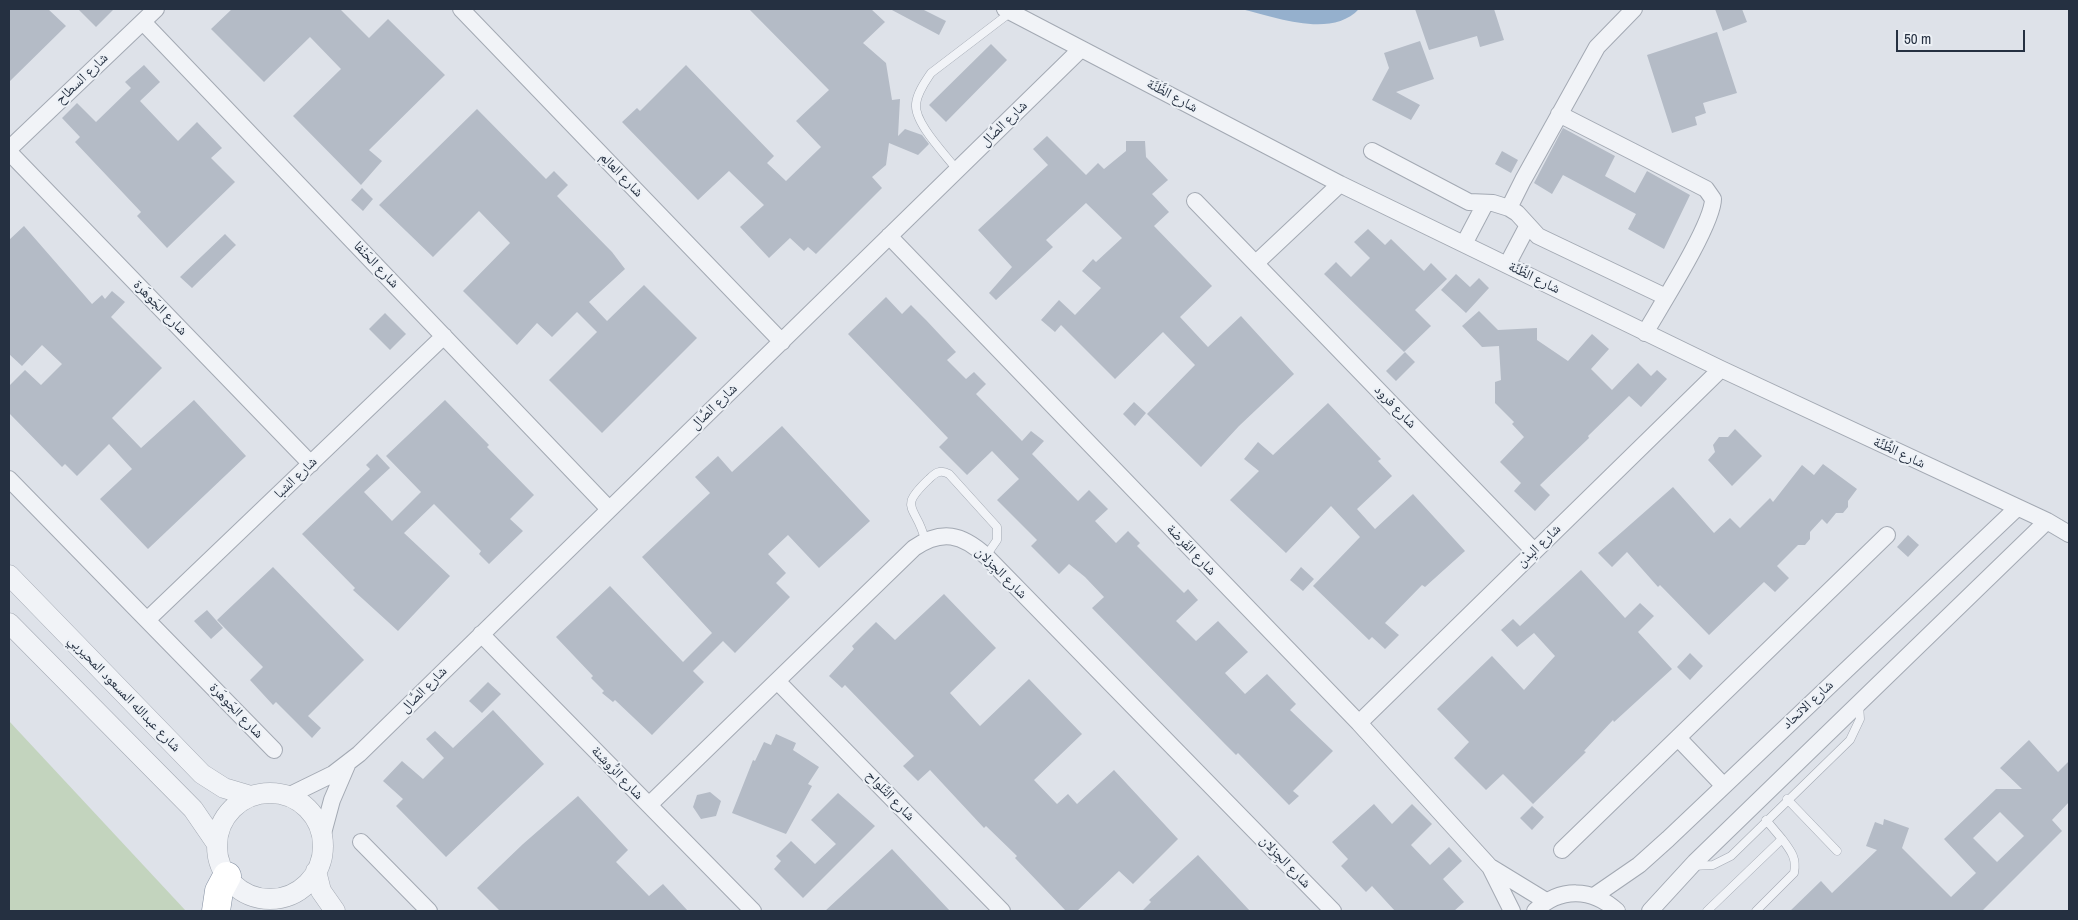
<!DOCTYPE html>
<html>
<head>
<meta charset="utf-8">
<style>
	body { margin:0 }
	#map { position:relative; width:2078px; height:920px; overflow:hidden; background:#dee2e9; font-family:"Archivo Narrow",sans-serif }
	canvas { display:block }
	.frame { position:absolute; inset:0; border:10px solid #253041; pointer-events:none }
	.scale { position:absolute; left:1896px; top:30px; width:129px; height:22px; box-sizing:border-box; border:2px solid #253041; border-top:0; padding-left:6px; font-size:15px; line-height:18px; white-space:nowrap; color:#253041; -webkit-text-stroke:4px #edf1f6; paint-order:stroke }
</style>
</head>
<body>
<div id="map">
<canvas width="2078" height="920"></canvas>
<div class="frame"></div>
<div class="scale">50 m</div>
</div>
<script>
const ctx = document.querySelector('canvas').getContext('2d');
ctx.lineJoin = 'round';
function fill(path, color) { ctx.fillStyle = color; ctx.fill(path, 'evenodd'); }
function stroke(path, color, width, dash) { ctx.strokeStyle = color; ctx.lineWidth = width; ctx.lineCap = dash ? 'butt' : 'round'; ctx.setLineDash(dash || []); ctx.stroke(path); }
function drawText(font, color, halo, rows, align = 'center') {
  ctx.font = font + ' "Archivo Narrow","Noto Naskh Arabic",sans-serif'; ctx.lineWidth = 4; ctx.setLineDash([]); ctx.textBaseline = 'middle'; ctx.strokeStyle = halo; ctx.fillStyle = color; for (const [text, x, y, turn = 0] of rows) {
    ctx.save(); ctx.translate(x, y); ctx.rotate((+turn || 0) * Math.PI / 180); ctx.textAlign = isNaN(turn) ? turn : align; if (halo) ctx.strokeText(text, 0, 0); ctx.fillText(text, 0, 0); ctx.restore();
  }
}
fill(new Path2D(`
	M 9,721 L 186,911 L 9,911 Z`), '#c3d4be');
fill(new Path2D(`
	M 1241,9 L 1359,9 C 1331,39 1276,17 1241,9 Z`), '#95b0cd');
fill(new Path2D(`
	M 9,9 L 48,9 L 66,26 L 9,82 Z
	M 78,9 L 114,9 L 96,27 Z
	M 232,9 L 340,9 L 369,38 L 388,19 L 445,75 L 369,150 L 382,161 L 361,185 L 293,116 L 341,69 L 310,37 L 264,82 L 211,29 Z
	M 749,9 L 871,9 L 885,22 L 863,43 L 886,63 L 892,100 L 900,99 L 898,136 L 905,129 L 922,135 L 929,144 L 918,155 L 889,143 L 886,165 L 872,177 L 882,188 L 816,254 L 808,247 L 804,251 L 790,238 L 769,258 L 740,227 L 764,205 L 729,171 L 698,200 L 622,122 L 637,108 L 640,111 L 686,65 L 774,156 L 767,163 L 786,181 L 821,147 L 796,121 L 829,90 Z
	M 890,9 L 922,9 L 946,21 L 939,35 Z
	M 1415,9 L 1494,9 L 1504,40 L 1480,47 L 1477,36 L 1429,50 Z
	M 1715,9 L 1742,9 L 1747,22 L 1723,31 Z
	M 1717,32 L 1737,93 L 1703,103 L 1706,113 L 1695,117 L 1697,125 L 1672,133 L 1647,55 Z
	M 1420,41 L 1434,79 L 1396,92 L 1420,105 L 1411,120 L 1372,100 L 1389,68 L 1384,53 Z
	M 991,44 L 1007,60 L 946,122 L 929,105 Z
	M 144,65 L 160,82 L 140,101 L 178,141 L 197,122 L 222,148 L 211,158 L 235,182 L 167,248 L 137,216 L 141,212 L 75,142 L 80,137 L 62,118 L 77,103 L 96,122 L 131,88 L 125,82 Z
	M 477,109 L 546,179 L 554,171 L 568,185 L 557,196 L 612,252 L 625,269 L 589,302 L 607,321 L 644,285 L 697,338 L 602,433 L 549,380 L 597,332 L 577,312 L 552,337 L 537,323 L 517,345 L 463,291 L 510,243 L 479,211 L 433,257 L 379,205 Z
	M 1563,128 L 1615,156 L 1605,176 L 1635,193 L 1647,171 L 1690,195 L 1664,249 L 1628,229 L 1636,214 L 1563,175 L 1552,194 L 1534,183 Z
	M 1047,136 L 1086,175 L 1098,163 L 1104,169 L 1126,151 L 1126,141 L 1145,141 L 1146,157 L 1168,180 L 1152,194 L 1169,212 L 1154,226 L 1212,286 L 1180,317 L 1208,347 L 1241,316 L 1294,374 L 1239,426 L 1201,467 L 1147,414 L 1195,365 L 1163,332 L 1115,379 L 1061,325 L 1055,332 L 1041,320 L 1059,300 L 1075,315 L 1101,288 L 1082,271 L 1093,259 L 1096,262 L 1122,238 L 1086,203 L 1046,240 L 1053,247 L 996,300 L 989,293 L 1012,267 L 978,230 L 1048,165 L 1033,149 Z
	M 1502,151 L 1518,160 L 1511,173 L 1495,164 Z
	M 362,188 L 373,199 L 363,211 L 351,200 Z
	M 24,226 L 92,304 L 102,295 L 105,299 L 112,291 L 125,302 L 111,317 L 162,368 L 112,418 L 141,448 L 194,400 L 246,456 L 148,549 L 100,499 L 132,469 L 109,444 L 77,476 L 65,464 L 62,467 L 9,413 L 9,386 L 25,370 L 41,385 L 62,364 L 42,345 L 22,366 L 9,354 L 9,240 Z
	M 1368,229 L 1385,245 L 1391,239 L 1424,271 L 1431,263 L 1447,279 L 1415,310 L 1431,326 L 1404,352 L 1324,274 L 1336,262 L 1351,277 L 1370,258 L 1354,242 Z
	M 225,234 L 236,245 L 192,288 L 180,277 Z
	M 1456,274 L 1470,287 L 1479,278 L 1489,288 L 1466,313 L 1441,290 Z
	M 886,297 L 902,314 L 911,305 L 926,320 L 956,352 L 947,360 L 966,379 L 974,372 L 986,384 L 976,394 L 1022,441 L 1031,431 L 1044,441 L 1032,454 L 1078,501 L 1089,490 L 1108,509 L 1095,521 L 1116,543 L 1128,531 L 1140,543 L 1137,546 L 1184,593 L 1188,589 L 1198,600 L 1176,621 L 1196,641 L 1218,621 L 1248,652 L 1225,673 L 1245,694 L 1267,674 L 1296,704 L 1290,710 L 1333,751 L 1293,791 L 1299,796 L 1289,805 L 1238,753 L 1236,755 L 1223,742 L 1092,608 L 1104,597 L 1085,577 L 1069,564 L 1059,574 L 1031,546 L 1037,540 L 997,500 L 1019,479 L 992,451 L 967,475 L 939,447 L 948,438 L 848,334 Z
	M 1479,311 L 1498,330 L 1537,328 L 1537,340 L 1568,361 L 1592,334 L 1609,349 L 1591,369 L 1612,390 L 1638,363 L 1651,376 L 1657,370 L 1667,379 L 1641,407 L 1629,396 L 1588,436 L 1589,438 L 1540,485 L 1550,495 L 1535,511 L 1514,491 L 1521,483 L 1500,462 L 1524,437 L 1512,424 L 1514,422 L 1495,403 L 1495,382 L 1501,380 L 1499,346 L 1482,347 L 1462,326 Z
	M 385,313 L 406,334 L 390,350 L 369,329 Z
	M 1405,352 L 1415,362 L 1396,381 L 1386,371 Z
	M 445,400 L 489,445 L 487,447 L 534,495 L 510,519 L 523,531 L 489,564 L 479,554 L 481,551 L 434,504 L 404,533 L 450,576 L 398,631 L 353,590 L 355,588 L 302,534 L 370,469 L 366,465 L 377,454 L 390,468 L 364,492 L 392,521 L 421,492 L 386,456 Z
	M 1134,402 L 1146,413 L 1135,426 L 1123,414 Z
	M 1328,403 L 1381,459 L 1378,461 L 1392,476 L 1357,509 L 1375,529 L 1413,494 L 1465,551 L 1425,587 L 1422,585 L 1385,623 L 1399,635 L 1385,649 L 1372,637 L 1369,640 L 1313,586 L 1360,537 L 1331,506 L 1286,553 L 1230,500 L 1259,471 L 1244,459 L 1258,442 L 1273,455 Z
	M 782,426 L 870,521 L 819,568 L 788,535 L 768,554 L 786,573 L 776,583 L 790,597 L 735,653 L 723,641 L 693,671 L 704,682 L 652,735 L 615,700 L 613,702 L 602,693 L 604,691 L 591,678 L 593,676 L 556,637 L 610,586 L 683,662 L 712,633 L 642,557 L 710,493 L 695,477 L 718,456 L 732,472 Z
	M 1735,429 L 1762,456 L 1732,486 L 1708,460 L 1715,452 L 1713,445 L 1719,437 L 1728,437 Z
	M 1823,464 L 1857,489 L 1848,501 L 1848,507 L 1843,513 L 1836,513 L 1827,524 L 1822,519 L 1810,532 L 1810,539 L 1805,545 L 1798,545 L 1777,566 L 1789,578 L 1775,592 L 1764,582 L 1709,635 L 1660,585 L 1658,587 L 1627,552 L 1612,567 L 1598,553 L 1673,487 L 1714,533 L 1730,518 L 1740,528 L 1770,498 L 1773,502 L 1802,465 L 1814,475 Z
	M 1908,535 L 1919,545 L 1908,557 L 1897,547 Z
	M 273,567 L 364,660 L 308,716 L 321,728 L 312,738 L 276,702 L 273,705 L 250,680 L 263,667 L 217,620 Z
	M 1301,567 L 1314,579 L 1303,591 L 1290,580 Z
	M 1581,570 L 1625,618 L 1640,603 L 1654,616 L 1638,632 L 1672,669 L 1614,722 L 1613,720 L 1584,751 L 1586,752 L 1533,804 L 1503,774 L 1486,790 L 1454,758 L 1469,742 L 1437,709 L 1492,656 L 1524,690 L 1555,656 L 1534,633 L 1517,647 L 1501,630 L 1513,619 L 1520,626 Z
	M 944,594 L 996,648 L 950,693 L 980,726 L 1029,679 L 1082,734 L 1034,780 L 1057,804 L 1068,794 L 1077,804 L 1114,770 L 1178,839 L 1133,884 L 1119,871 L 1077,911 L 1066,911 L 1015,858 L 1017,856 L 986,826 L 984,828 L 930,770 L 918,781 L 903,766 L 914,756 L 845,685 L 842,688 L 829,676 L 854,649 L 852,646 L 876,622 L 895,640 Z
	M 207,610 L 223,628 L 211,639 L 194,621 Z
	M 1690,653 L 1703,666 L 1690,680 L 1677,667 Z
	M 488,682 L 501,694 L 482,713 L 469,701 Z
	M 493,710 L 544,764 L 446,857 L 396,806 L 403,799 L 383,781 L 402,761 L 423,779 L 444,758 L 426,739 L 435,731 L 453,748 Z
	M 776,734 L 796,743 L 793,750 L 819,767 L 808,784 L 812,786 L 786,834 L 732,813 L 753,760 L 755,761 L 764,742 L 771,745 Z
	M 2029,740 L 2058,772 L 2069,761 L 2069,802 L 2052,820 L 2062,831 L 1982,911 L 1790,911 L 1821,881 L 1832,893 L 1877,850 L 1866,846 L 1875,822 L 1883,825 L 1884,819 L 1909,828 L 1902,848 L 1951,897 L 1976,873 L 1944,839 L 1996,789 L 2022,789 L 2000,768 ZM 2000,812 L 2024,836 L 1997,862 L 1973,838 Z
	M 710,792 L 721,801 L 716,816 L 701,819 L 693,807 L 697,795 Z
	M 838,793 L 875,826 L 803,898 L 774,869 L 781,861 L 776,856 L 791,841 L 815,864 L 836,844 L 811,820 Z
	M 578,796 L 628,850 L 616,862 L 649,896 L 663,884 L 688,911 L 500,911 L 477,888 L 523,844 Z
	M 1374,804 L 1392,824 L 1412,804 L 1432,824 L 1411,845 L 1430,865 L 1449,847 L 1462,861 L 1443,879 L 1464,902 L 1454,911 L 1395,911 L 1372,886 L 1366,892 L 1341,866 L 1348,859 L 1332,842 Z
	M 1532,806 L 1544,817 L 1532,830 L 1520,818 Z
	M 892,849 L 950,911 L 825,911 Z
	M 1198,855 L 1250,911 L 1142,911 L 1151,902 L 1149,900 Z`), '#b4bbc6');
const service = new Path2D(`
	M 957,170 C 946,155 914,123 916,104 C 917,93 925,82 931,73 L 1011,12
	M 925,540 C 917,505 896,510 929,479 C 935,473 940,469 949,474 L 997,527 L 997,540 L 986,556
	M 1787,799 L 1837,851
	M 1766,820 L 1782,839
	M 1692,866 L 1713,865 L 1731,856 L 1850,740 L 1860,719 L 1859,705
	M 1707,911 L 1782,839 C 1791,851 1797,858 1794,873 L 1756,911`);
const minor = new Path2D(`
	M 461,9 L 782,342
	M 1005,9 L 1340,184 L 1721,369 L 2047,521 L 2069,534
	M 143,22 L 609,509
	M 1559,114 L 1706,189 L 1713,199 C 1713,224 1660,307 1645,333
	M 9,149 L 156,9
	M 1372,151 L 1469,202 L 1493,203 L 1509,208 L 1517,213 L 1538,236 L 1666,297
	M 9,152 L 311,464
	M 1195,201 L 1534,551
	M 1509,208 L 1523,180 L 1597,47 L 1634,9
	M 889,236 L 1359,723 L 1490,867 L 1512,911
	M 1464,244 L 1485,204
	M 1256,263 L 1340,184
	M 1507,265 L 1527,227
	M 9,479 L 274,750
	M 147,620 L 444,336
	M 481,634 L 753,911
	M 777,681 L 1002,911
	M 1359,723 L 1721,369
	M 1679,739 L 1723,785
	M 288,796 L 333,774 L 359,754 L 1081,49
	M 649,805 L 914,548 C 942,529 962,534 986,556 L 1333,911
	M 322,837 L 332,800 L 347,765
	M 361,842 L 429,911
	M 1562,850 L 1887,535
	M 1492,868 L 1546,901
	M 1594,896 L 1639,865 L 1668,839 L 2017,508
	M 1535,911 C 1560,887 1592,888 1617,911
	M 1650,911 L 1695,862 L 2047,521`);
const tertiary = new Path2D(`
	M 9,575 L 202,774 L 224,788 L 251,796
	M 9,623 L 193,809 L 217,844
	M217 846a53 53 0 1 1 106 0a53 53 0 1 1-106 0Z
	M 316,871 L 321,891 L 335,911`);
const motorway = new Path2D(`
	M 216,911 L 219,891 L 227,876`);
stroke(service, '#a3a9b3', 9);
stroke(minor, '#a3a9b3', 18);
stroke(tertiary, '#a3a9b3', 21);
stroke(motorway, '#838fa1', 29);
stroke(service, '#f1f3f7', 8);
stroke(minor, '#f1f3f7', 16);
stroke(tertiary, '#f1f3f7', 20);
stroke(motorway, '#fff', 28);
drawText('14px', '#253041', '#edf1f6', [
	["شارع السطاح",82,79,-44],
	["شارع الظَّنَّة",1172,96,28],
	["شارع الصَّال",1004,124,-44],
	["شارع العالِم",621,175,46],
	["شارع الحَنْفا",376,265,46],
	["شارع الظَّنَّة",1534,278,26],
	["شارع الجَوهَرة",160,308,46],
	["شارع الصَّال",714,407,-44],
	["شارع فرود",1395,407,46],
	["شارع الظَّنَّة",1899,453,25],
	["شارع الشبا",296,478,-44],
	["شارع البِدْن",1539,546,-44],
	["شارع الفَرضة",1191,550,46],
	["شارع الجِزلان",1001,573,45],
	["شارع الصَّال",424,690,-45],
	["شارع عبدالله المسعود المحيربي",124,694,46],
	["شارع الاتحاد",1808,705,-43],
	["شارع الجَوهَرة",236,711,46],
	["شارع الرُّوشِنة",617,773,46],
	["شارع التِّلواح",890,796,46],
	["شارع الجِزلان",1285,862,46]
]);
</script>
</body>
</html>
